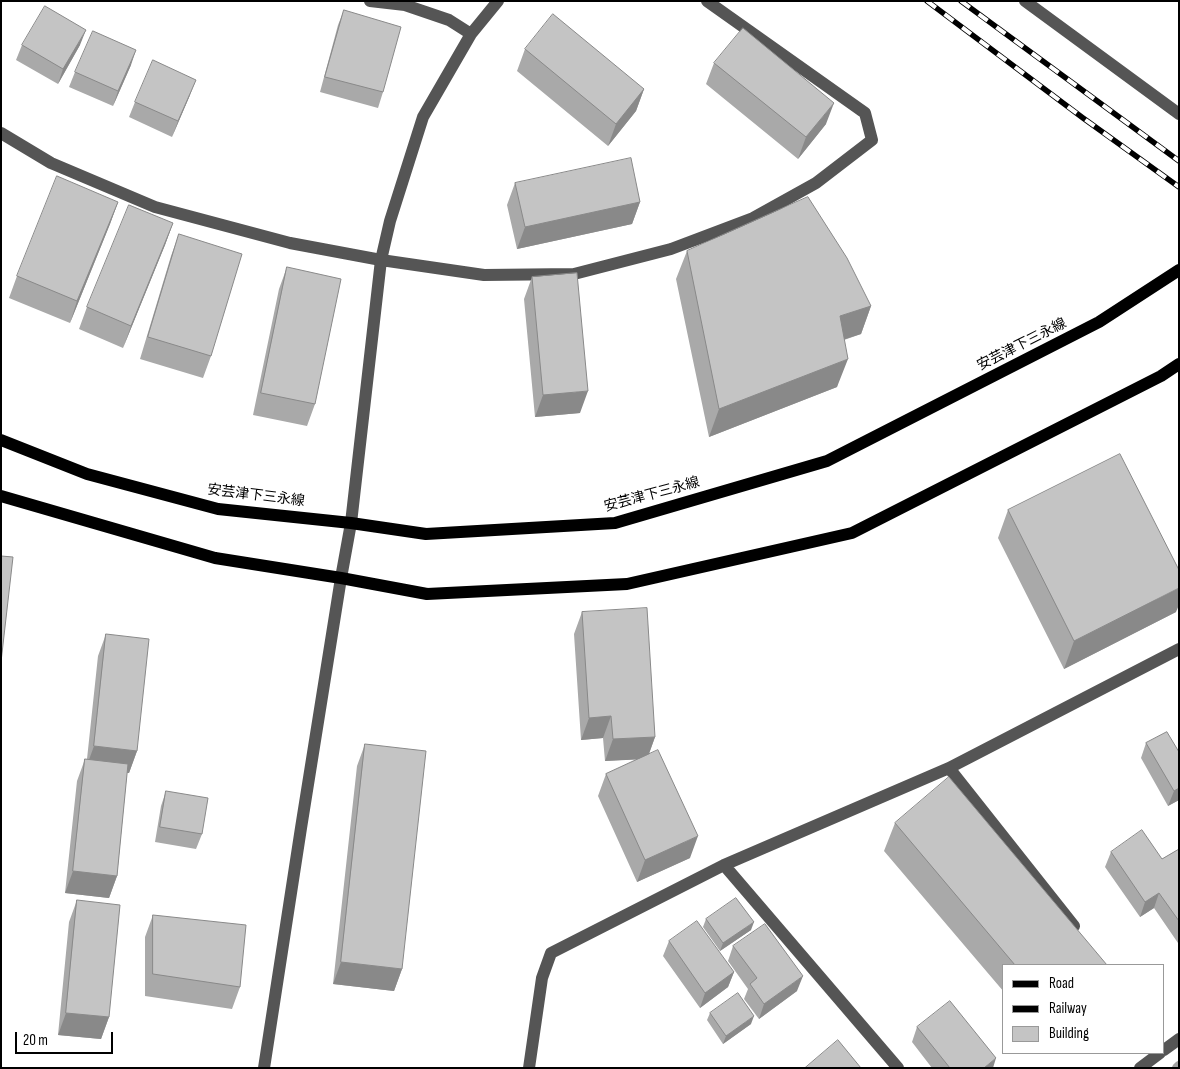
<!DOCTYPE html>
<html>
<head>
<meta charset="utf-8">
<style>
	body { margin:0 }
	#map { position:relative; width:1180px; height:1069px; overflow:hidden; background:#fff; font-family:"Sofia Sans Condensed",sans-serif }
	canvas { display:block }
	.frame { position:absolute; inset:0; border:2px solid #000; pointer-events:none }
	.legend { position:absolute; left:1002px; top:964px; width:162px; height:90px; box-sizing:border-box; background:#fff; border:1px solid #999; margin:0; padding:6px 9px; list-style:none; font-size:15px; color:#000 }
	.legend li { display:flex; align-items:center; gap:10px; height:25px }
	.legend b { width:25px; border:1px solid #999 }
	.scale { position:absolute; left:15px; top:1032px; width:98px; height:22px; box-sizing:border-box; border:2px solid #000; border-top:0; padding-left:6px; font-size:15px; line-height:18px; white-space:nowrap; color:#000; -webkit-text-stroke:4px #fff; paint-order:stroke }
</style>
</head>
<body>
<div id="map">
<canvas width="1180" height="1069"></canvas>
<div class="frame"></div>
<ul class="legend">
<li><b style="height:6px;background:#000"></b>Road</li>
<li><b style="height:6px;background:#000"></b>Railway</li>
<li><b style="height:14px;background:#c4c4c4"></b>Building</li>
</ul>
<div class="scale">20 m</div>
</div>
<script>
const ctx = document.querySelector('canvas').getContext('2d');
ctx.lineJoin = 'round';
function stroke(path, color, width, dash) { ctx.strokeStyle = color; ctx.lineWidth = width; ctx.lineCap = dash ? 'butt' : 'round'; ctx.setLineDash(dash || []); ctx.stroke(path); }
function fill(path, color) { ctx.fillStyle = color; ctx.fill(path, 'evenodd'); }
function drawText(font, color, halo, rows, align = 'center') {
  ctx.font = font + ' "Sofia Sans Condensed","Noto Sans JP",sans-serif'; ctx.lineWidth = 4; ctx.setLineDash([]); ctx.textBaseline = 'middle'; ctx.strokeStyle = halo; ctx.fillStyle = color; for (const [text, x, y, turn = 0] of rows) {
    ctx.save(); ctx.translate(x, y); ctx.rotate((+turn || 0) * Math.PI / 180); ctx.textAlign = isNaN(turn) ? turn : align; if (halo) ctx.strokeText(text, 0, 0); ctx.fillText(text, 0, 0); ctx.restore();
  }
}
stroke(new Path2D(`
	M 1177,1068 L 1179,1066`), '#a3a3a3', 10);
stroke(new Path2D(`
	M 370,1 L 405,5 L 449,20 L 471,34
	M 1025,1 L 1179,114
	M 1,133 L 51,163 L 155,207 L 290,243 L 381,260 L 484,275 L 574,274 L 671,249 L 753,218 L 816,183 L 872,140 L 865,113 L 707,1
	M 949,768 L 1074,926
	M 724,865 L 898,1068
	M 1164,1050 L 1179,1039
	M 264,1068 L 301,828 L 341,578 L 351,523 L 381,260 L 390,221 L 423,117 L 471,34 L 498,1
	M 529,1068 L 542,978 L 551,953 L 724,865 L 949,768 L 1179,649
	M 1140,1068 L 1160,1053`), '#555', 12);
stroke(new Path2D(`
	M 1,440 L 87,474 L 218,509 L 351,523 L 426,534 L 615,523 L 827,461 L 1099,322 L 1179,270
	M 1,496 L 215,558 L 341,578 L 427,594 L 627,584 L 852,533 L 1161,376 L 1179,364`), '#000', 12);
const rail = new Path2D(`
	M 927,1 L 1083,118 L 1179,187
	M 961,1 L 1179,161`);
stroke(rail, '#000', 5.5);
stroke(rail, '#fff', 4, [11]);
fill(new Path2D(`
	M 344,10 L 383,92 L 378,108 L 320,92 L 338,25 Z
	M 22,45 L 80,45 L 58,84 L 16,60 Z
	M 525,49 L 644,89 L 636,111 L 608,146 L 517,71 Z
	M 714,63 L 826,124 L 798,159 L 706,84 Z
	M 131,65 L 113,106 L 69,87 L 75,72 Z
	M 190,95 L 172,137 L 129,117 L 135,102 Z
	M 515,183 L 640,202 L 632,224 L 517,249 L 507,205 Z
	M 118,202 L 110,224 L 70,323 L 9,298 L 17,276 Z
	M 173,223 L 165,245 L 123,348 L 79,329 L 87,307 Z
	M 179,234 L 211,356 L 203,378 L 140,359 L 171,256 Z
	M 687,251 L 871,306 L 861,334 L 844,340 L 837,387 L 709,437 L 676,279 Z
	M 287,267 L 315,404 L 307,426 L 253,415 L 279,289 Z
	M 532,277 L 580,413 L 535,417 L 524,299 Z
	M 1008,510 L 1176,612 L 1064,669 L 998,538 Z
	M 582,612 L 655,737 L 649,754 L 690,858 L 637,882 L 598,796 L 606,774 L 638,759 L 605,761 L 603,738 L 581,740 L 574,634 Z
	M 106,634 L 137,751 L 129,773 L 127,773 L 117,876 L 109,898 L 65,893 L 77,781 L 85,759 L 87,759 L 98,656 Z
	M 1167,732 L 1179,800 L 1168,806 L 1141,758 L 1146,743 Z
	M 365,744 L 402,969 L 394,991 L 333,984 L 357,766 Z
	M 166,791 L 202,834 L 196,849 L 155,842 L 161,806 Z
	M 895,823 L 1107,965 L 1004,965 L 1004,992 L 884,851 Z
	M 1179,849 L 1179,943 L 1178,943 L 1154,908 L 1140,917 L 1105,867 L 1111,852 L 1162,859 Z
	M 77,900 L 109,1017 L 101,1039 L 58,1035 L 69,922 Z
	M 153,915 L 240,987 L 232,1009 L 145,996 L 145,937 Z
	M 706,919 L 751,930 L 720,951 L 703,927 Z
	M 669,941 L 734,972 L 728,987 L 700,1008 L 663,956 Z
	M 733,946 L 797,991 L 759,1019 L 744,999 L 748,989 L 728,961 Z
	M 710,1013 L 751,1024 L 723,1044 L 707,1020 Z
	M 917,1027 L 993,1068 L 932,1068 L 912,1042 Z`), '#a9a9a9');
fill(new Path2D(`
	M 86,30 L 80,45 L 58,84 L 63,69 Z
	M 136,50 L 131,65 L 113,106 L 118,91 Z
	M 196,80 L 190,95 L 172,137 L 178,121 Z
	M 644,89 L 636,111 L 608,146 L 616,124 Z
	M 834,103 L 826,124 L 798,159 L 806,137 Z
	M 118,202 L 110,224 L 70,323 L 77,301 Z
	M 640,202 L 632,224 L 517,249 L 525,227 Z
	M 173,223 L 165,245 L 123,348 L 131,326 Z
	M 871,306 L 861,334 L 830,344 L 840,316 Z
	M 848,359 L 837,387 L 709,437 L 719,409 Z
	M 588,391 L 580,413 L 535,417 L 543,395 Z
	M 1179,588 L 1179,605 L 1176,612 L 1064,669 L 1074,641 Z
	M 611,716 L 603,738 L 581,740 L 589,718 Z
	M 655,737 L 647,759 L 605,761 L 613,739 Z
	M 94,746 L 137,751 L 129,773 L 86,768 Z
	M 1179,788 L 1179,800 L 1168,806 L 1174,791 Z
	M 698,836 L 690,858 L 637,882 L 645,860 Z
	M 73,871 L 117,876 L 109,898 L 65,893 Z
	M 1159,893 L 1154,908 L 1140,917 L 1145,902 Z
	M 754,922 L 751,930 L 720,951 L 723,943 Z
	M 341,962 L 402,969 L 394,991 L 333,984 Z
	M 734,972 L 728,987 L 700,1008 L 705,993 Z
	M 803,976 L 797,991 L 759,1019 L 764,1004 Z
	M 66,1013 L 109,1017 L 101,1039 L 58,1035 Z
	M 754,1016 L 751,1024 L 723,1044 L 726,1036 Z
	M 996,1058 L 993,1068 L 984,1068 Z`), '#898989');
const building = new Path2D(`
	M 45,6 L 86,30 L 63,69 L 22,45 Z
	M 344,10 L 401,27 L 383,92 L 325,77 Z
	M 553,14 L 644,89 L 616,124 L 525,49 Z
	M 743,28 L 834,103 L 806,137 L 714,63 Z
	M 93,31 L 136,50 L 118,91 L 75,72 Z
	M 153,60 L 196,80 L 178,121 L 135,102 Z
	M 631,158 L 640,202 L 525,227 L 515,183 Z
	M 57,176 L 118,202 L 77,301 L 17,276 Z
	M 808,197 L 847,258 L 871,306 L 840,316 L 848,359 L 719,409 L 687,251 Z
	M 129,205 L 173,223 L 131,326 L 87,307 Z
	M 179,234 L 242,254 L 211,356 L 148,337 Z
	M 287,267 L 341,279 L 315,404 L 261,393 Z
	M 577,273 L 588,391 L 543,395 L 532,277 Z
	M 1120,454 L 1179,570 L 1179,588 L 1074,641 L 1008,510 Z
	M 1,556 L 13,557 L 1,662 Z
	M 647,608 L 655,737 L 613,739 L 611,716 L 589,718 L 582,612 Z
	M 106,634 L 149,639 L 137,751 L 94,746 Z
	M 1167,732 L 1179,752 L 1179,788 L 1174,791 L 1146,743 Z
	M 365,744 L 426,751 L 402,969 L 341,962 Z
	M 658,750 L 698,836 L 645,860 L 606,774 Z
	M 85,759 L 128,764 L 117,876 L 73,871 Z
	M 949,777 L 1107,965 L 1015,965 L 895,823 Z
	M 166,791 L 208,798 L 202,834 L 160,827 Z
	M 1142,830 L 1162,859 L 1179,849 L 1179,921 L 1159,893 L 1145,902 L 1111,852 Z
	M 736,898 L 754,922 L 723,943 L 706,919 Z
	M 77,900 L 120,905 L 109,1017 L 66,1013 Z
	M 153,915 L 246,925 L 240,987 L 153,974 Z
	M 697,921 L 734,972 L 705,993 L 669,941 Z
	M 765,924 L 803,976 L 764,1004 L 750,984 L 757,978 L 733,946 Z
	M 738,993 L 754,1016 L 726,1036 L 710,1013 Z
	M 950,1001 L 996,1058 L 984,1068 L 950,1068 L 917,1027 Z
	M 838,1040 L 861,1068 L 805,1068 Z`);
fill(building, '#c4c4c4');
stroke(building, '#898989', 1);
drawText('14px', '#000', '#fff', [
	["安芸津下三永線",1022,345,-27],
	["安芸津下三永線",652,495,-15],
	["安芸津下三永線",256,496,7]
]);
</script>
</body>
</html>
